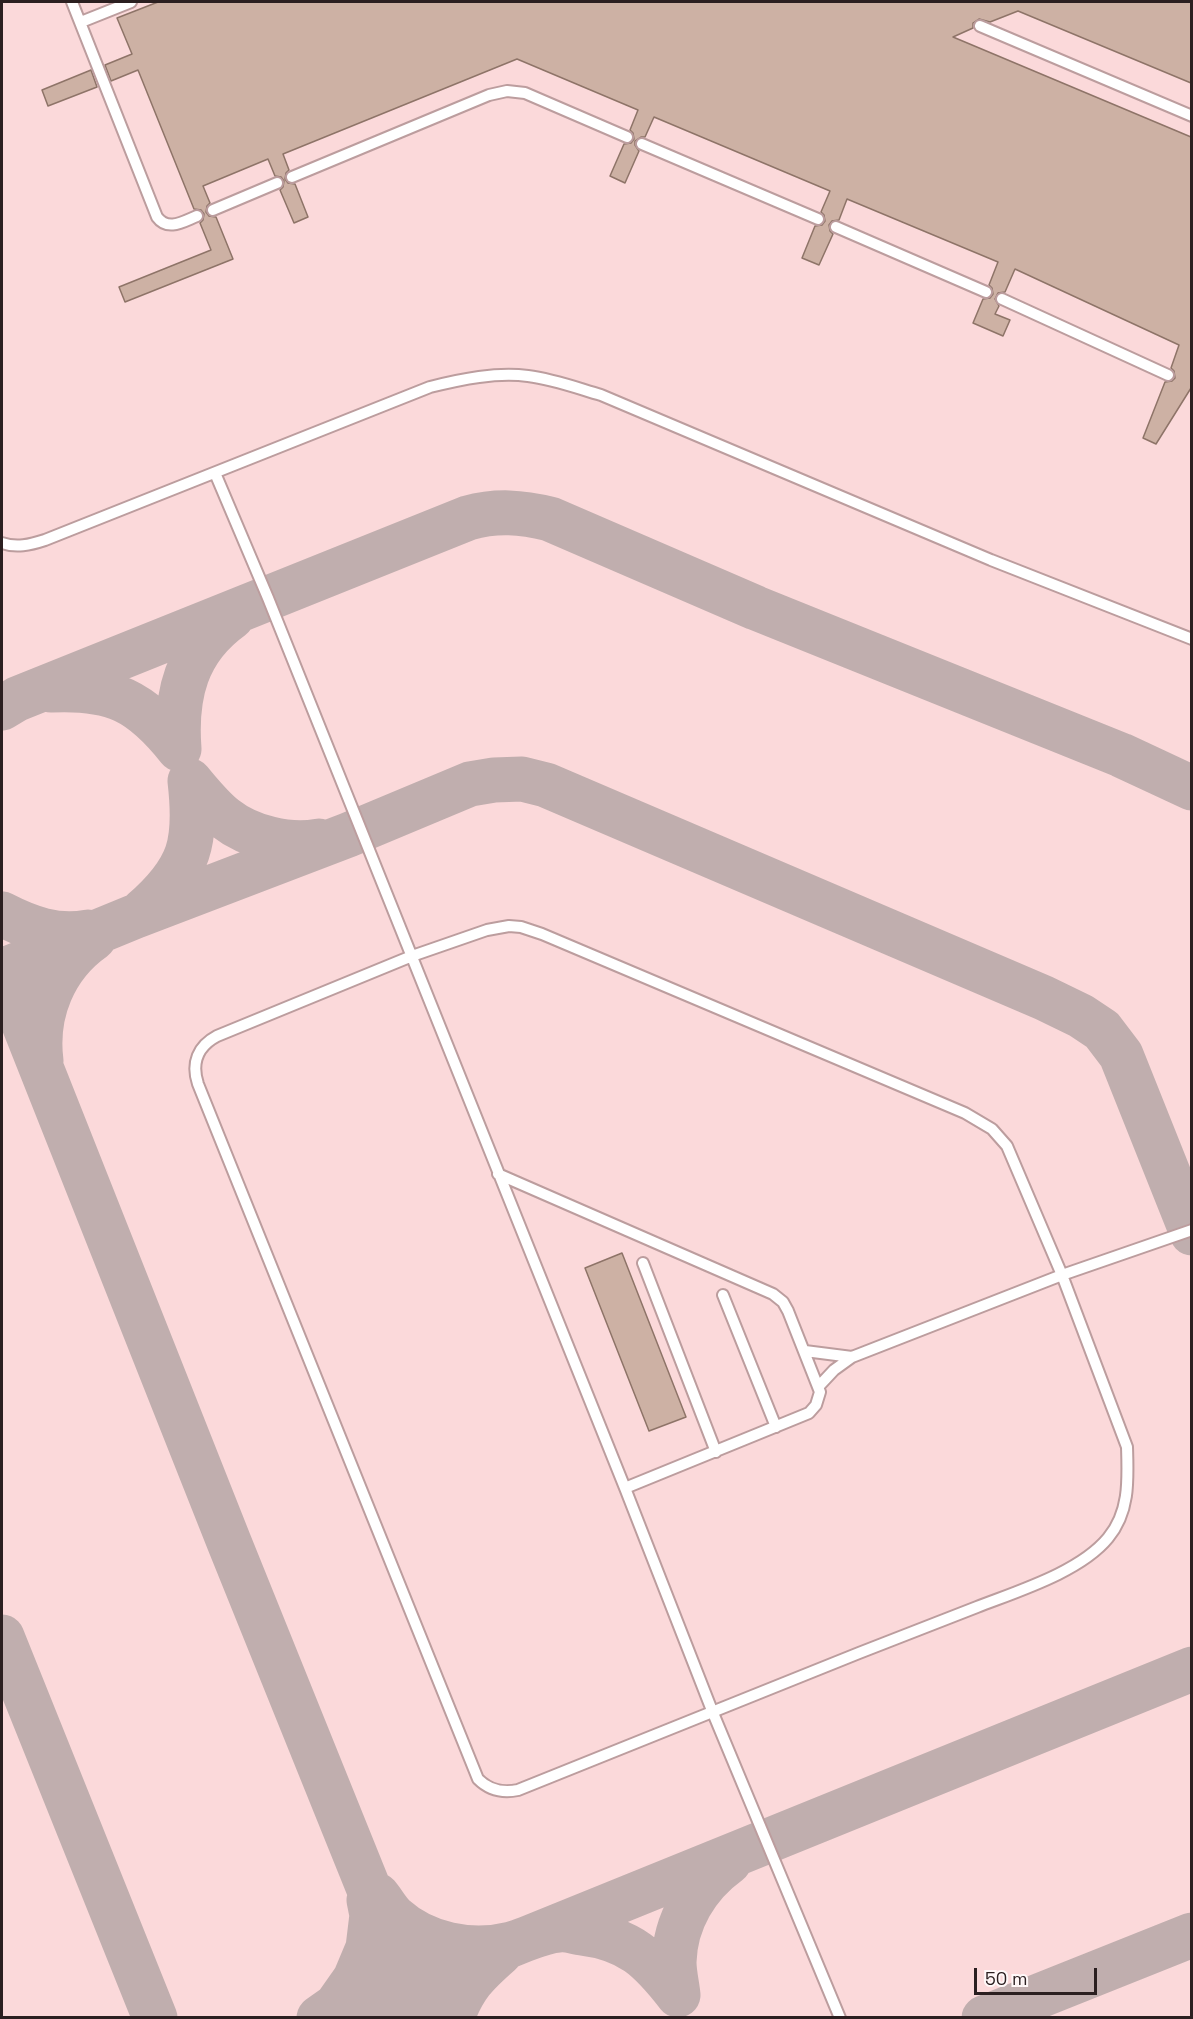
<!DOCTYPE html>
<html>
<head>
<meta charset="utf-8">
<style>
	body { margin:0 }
	#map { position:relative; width:1193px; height:2019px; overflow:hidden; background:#fbe7e7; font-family:"Space Grotesk",sans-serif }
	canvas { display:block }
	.frame { position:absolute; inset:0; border:3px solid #2b1f20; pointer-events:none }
	.scale { position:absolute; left:974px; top:1968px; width:123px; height:27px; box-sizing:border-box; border:3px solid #2b1f20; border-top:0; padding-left:8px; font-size:18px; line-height:21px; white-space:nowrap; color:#2b1f20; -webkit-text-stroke:4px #fff8f8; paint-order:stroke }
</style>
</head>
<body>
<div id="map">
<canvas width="1193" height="2019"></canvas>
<div class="frame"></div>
<div class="scale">50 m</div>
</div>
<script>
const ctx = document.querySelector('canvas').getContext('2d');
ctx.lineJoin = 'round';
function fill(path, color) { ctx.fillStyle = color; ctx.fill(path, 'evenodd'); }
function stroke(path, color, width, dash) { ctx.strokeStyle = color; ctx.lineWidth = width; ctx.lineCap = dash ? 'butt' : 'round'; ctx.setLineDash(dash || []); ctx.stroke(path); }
fill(new Path2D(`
	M 2,2 L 1191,2 L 1191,2017 L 2,2018 Z`), '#fbd9da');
stroke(new Path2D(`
	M 51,690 C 113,687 141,701 179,749
	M 2,708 L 17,699 L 468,518 C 497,510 521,512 550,519 L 756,608 L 1121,755 L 1192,788
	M 179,749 C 175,695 186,650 232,617
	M 143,911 C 191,869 197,842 190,781 C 201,794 212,808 225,818 C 249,837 289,847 319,841
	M 2,914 C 29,928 57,938 88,932
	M 2,969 L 229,1542 L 421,2018
	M 2,971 L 136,916 L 348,835 L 470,784 L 494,780 L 522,779 L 546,785 L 1044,998 L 1081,1016 L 1102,1030 L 1121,1055 L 1192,1233
	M 41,1061 C 35,1013 54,966 94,938
	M 2,1637 L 155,2018
	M 377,1895 C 383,1902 388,1911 394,1917 C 425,1945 471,1954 511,1944 C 526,1940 543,1931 559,1930 C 566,1929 575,1932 582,1933 C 630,1939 650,1959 678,1995
	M 678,1995 C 677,1985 674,1973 674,1962 C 675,1921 697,1885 729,1862
	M 319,2018 L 336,2006 L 355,1979 L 368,1948 L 372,1915 L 369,1900
	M 331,2018 L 1192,1669
	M 452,2018 C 464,1986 475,1975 500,1953
	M 984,2018 L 1192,1935`), '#c0aeae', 45);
const building = new Path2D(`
	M 158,2 L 1191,2 L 1191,83 L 1018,11 L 990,22 L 979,19 L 973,23 L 973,28 L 953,37 L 1191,137 L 1191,388 L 1156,444 L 1143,438 L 1165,382 L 1172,381 L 1175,378 L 1174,371 L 1171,368 L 1179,345 L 1015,269 L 1005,292 L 998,293 L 995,299 L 999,306 L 995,314 L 1010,320 L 1003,336 L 973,323 L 983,299 L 990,298 L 993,294 L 992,288 L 989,285 L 998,262 L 847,199 L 839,220 L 832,221 L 829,225 L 830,231 L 833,234 L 819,265 L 802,258 L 815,226 L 822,225 L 825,221 L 824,215 L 821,212 L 830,191 L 654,117 L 645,137 L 641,137 L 635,141 L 635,145 L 639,151 L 625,183 L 610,176 L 624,144 L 631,143 L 634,139 L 633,133 L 630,130 L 638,110 L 517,59 L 283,154 L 289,170 L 286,173 L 285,179 L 288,183 L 295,184 L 308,217 L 294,223 L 280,190 L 283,187 L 284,181 L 281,177 L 275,176 L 268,159 L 203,186 L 210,203 L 207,206 L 206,212 L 209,216 L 216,217 L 233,259 L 125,302 L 119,287 L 211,250 L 200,223 L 203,220 L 204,214 L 201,210 L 194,209 L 138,70 L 111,81 L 105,65 L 132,54 L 117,18 Z
	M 91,70 L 97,87 L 48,106 L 42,90 Z
	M 622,1253 L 686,1417 L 649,1431 L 585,1268 Z`);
fill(building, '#cdb1a4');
stroke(building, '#8e7468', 1.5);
const lane = new Path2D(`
	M 72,2 L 157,217 C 168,232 184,221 197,216
	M 81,22 L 131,2
	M 980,26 L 1192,116
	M 642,144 L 818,219
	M 292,177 L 489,95 L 507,91 L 525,93 L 627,137
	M 213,210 L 277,183
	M 836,227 L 986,292
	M 1002,299 L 1168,375
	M 215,473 L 268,598 L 625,1488 L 713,1713 L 840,2018
	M 2,543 C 16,548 30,545 45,540 L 430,387 C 462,379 496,372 528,376 C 553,379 577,388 601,395 L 991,560 L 1192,639
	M 509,926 L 521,927 L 542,934 L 965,1113 L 992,1129 L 1007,1146 L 1062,1275 L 1127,1447 C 1128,1479 1130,1512 1108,1538 C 1080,1572 1018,1591 977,1607 C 938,1622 898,1638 859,1653 C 745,1698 632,1745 518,1790 C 503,1793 490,1791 478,1779 L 198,1084 C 191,1063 198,1046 217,1036 L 412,956 L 487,930 Z
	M 498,1174 L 773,1294 L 783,1302 L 788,1311 L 820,1392 L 816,1405 L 809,1413 L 625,1488
	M 643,1263 L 716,1452
	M 723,1295 L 776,1427
	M 805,1351 L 852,1357
	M 819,1386 L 834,1370 L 852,1357 L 1062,1275 L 1192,1230`);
stroke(lane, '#bc9d9e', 14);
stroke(lane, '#fff', 10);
</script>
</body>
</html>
